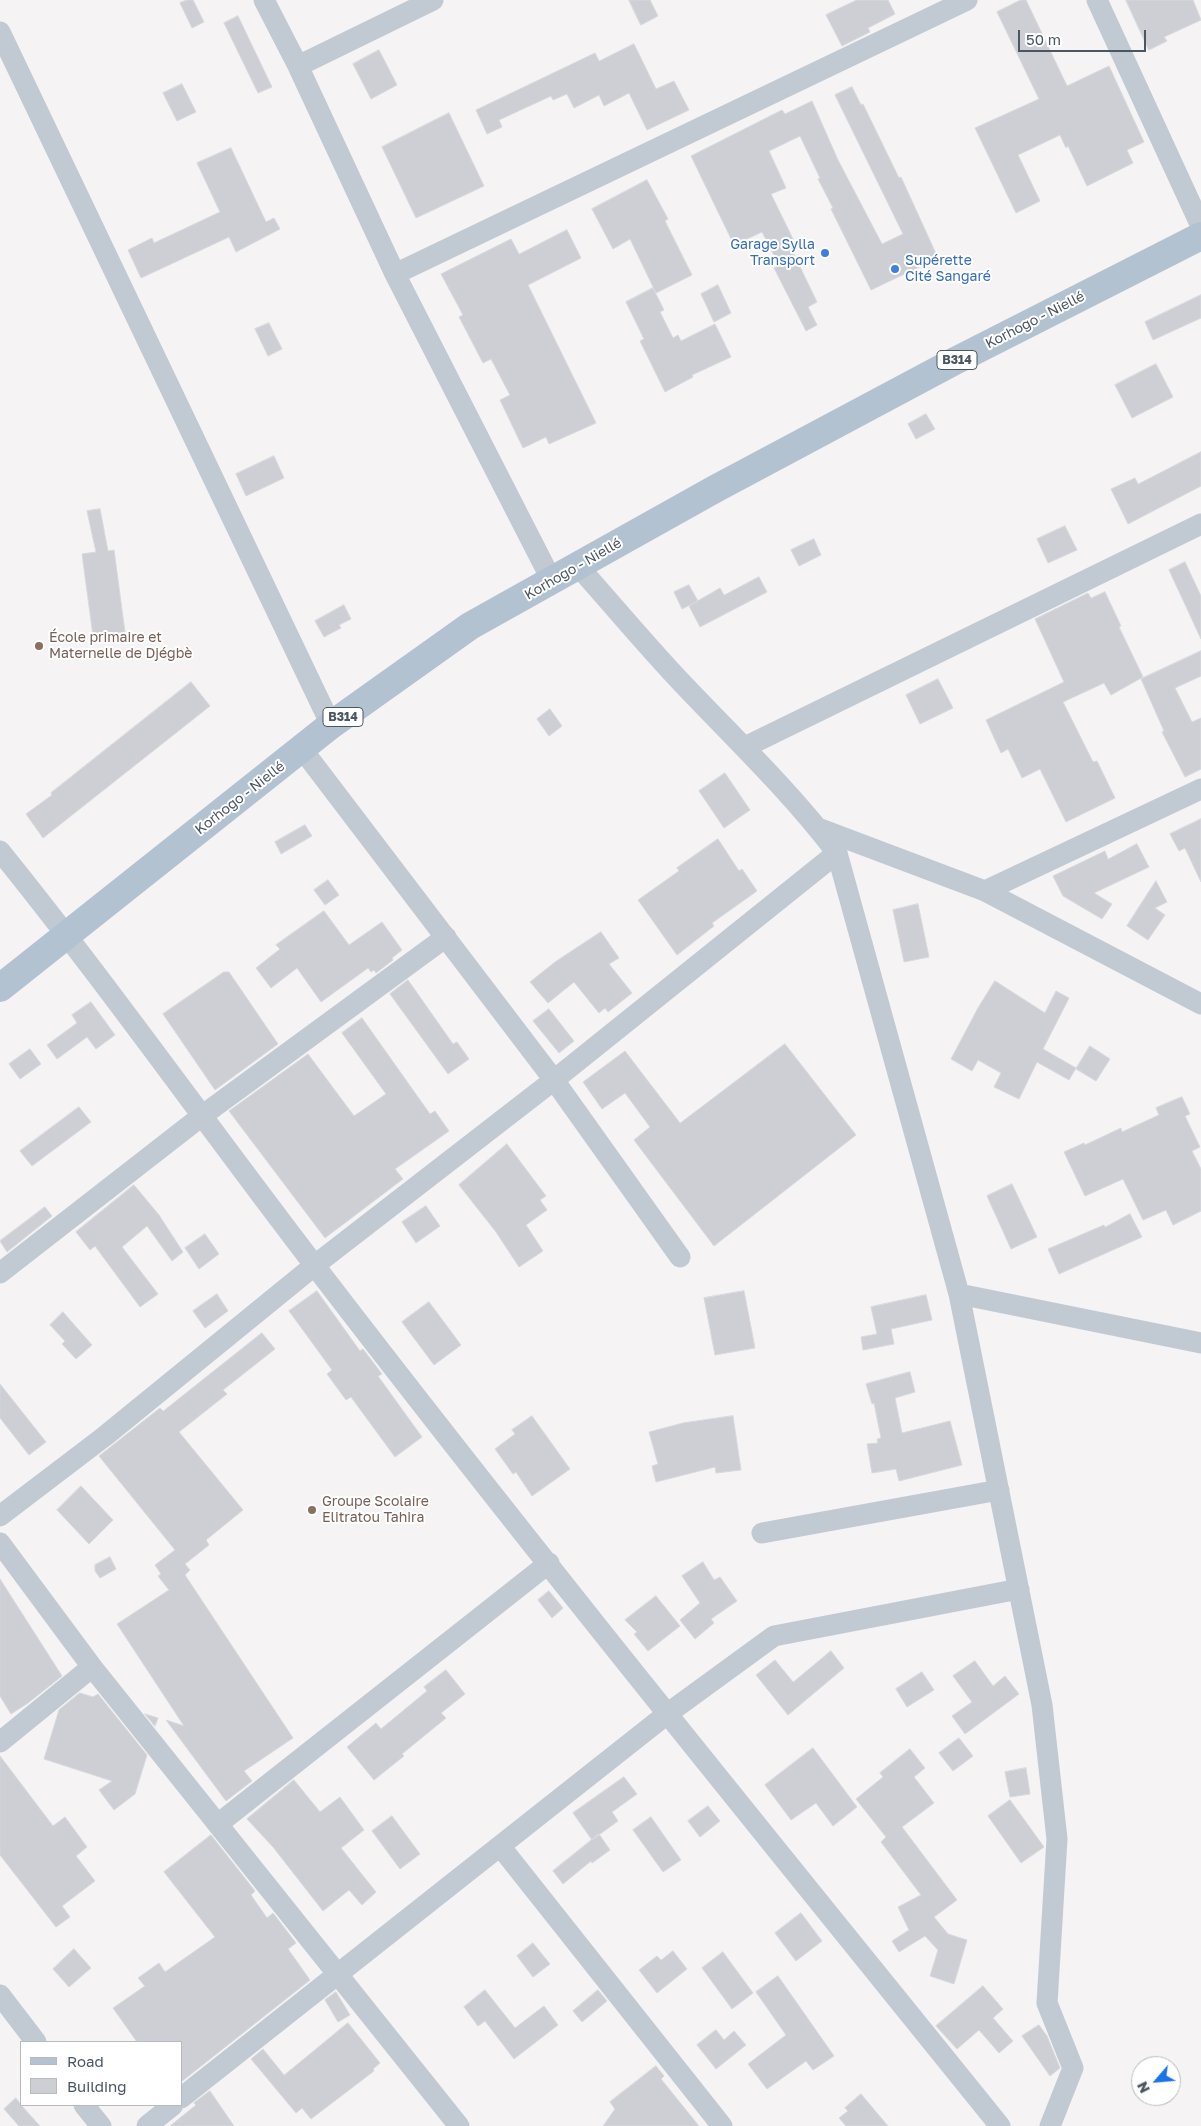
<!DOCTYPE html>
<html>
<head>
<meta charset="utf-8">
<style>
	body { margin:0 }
	#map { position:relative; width:1201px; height:2126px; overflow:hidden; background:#f5f3f3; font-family:"Golos Text",sans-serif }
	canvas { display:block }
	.legend { position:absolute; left:20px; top:2041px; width:162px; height:65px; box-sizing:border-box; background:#fff; border:1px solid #b7bbc0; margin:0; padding:6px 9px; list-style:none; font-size:15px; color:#4a5661 }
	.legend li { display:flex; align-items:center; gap:10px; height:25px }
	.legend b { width:25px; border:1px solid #b7bbc0 }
	.north { position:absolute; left:1131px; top:2056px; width:50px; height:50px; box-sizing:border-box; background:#fff; border:1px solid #b7bbc0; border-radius:50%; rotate:243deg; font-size:14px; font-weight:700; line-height:20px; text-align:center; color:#4a5661 }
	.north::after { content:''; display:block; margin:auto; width:18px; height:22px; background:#1a73e8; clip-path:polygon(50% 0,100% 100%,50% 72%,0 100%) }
	.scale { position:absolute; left:1018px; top:30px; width:128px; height:22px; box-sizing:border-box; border:2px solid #4a5661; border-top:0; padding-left:6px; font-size:15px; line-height:18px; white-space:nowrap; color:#4a5661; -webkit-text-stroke:4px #fff; paint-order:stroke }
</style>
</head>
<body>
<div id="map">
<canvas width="1201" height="2126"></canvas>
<ul class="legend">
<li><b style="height:6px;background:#b3c2d1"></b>Road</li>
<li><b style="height:14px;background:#cdcfd5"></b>Building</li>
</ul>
<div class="north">N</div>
<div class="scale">50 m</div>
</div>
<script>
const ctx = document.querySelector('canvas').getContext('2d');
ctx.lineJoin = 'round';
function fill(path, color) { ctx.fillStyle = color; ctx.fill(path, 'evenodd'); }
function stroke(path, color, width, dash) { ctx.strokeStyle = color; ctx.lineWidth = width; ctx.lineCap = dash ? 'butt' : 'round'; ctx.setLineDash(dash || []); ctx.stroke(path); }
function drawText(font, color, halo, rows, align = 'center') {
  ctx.font = font + ' "Golos Text",sans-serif'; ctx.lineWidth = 4; ctx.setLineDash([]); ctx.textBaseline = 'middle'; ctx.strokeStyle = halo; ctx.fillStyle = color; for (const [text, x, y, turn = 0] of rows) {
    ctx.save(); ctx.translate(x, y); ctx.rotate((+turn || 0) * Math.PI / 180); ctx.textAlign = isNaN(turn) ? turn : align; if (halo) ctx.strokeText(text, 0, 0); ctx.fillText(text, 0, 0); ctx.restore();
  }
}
const building = new Path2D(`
	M 187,0 L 193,0 L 204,22 L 192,28 L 180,3 Z
	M 629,0 L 650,0 L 658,16 L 641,25 Z
	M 857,0 L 888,0 L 895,14 L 868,28 L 870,32 L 842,46 L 826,15 Z
	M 1021,0 L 1026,0 L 1067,86 L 1109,66 L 1144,142 L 1127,150 L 1133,163 L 1087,186 L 1068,146 L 1066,148 L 1060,135 L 1018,155 L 1040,201 L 1016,213 L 975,128 L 1039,99 L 997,12 Z
	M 1126,0 L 1193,0 L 1201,20 L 1164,37 L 1167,41 L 1149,50 Z
	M 238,16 L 272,87 L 258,93 L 224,23 Z
	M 634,44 L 656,89 L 674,81 L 689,110 L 647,130 L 629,93 L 604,106 L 599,95 L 574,108 L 567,94 L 553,100 L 551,96 L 499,120 L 502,127 L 487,134 L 476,110 L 595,53 L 599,61 Z
	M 379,50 L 397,85 L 371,99 L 353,64 Z
	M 182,84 L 196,112 L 177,121 L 163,93 Z
	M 852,87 L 861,105 L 863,104 L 899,178 L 901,177 L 938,258 L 871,290 L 831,209 L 833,208 L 818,179 L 820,178 L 800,136 L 769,151 L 786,188 L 771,194 L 795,243 L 790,246 L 817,302 L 808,307 L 817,325 L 806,331 L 774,268 L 779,265 L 762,232 L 734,245 L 691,156 L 782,110 L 785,114 L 812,101 L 838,160 L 882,244 L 903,234 L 835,95 Z
	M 449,113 L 484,186 L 416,218 L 382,147 Z
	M 231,148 L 266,222 L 274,218 L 280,229 L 236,252 L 229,237 L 141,278 L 128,250 L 152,238 L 154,243 L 220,212 L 197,163 Z
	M 647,180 L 668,219 L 665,221 L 692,275 L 656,293 L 630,239 L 613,249 L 592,209 Z
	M 567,230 L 581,258 L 528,285 L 596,423 L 549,444 L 546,437 L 523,448 L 500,400 L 510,395 L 491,359 L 483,363 L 459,317 L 463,315 L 441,274 L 511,239 L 519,254 Z
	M 718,285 L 731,313 L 714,322 L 701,294 Z
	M 653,288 L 664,310 L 660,312 L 673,338 L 678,335 L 681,341 L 715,324 L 731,357 L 692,375 L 693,377 L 665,392 L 640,341 L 644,339 L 626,302 Z
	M 1201,295 L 1201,318 L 1153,340 L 1145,322 Z
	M 269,323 L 282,349 L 268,356 L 255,329 Z
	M 1156,364 L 1173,397 L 1132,418 L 1115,385 Z
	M 926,414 L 935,429 L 916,439 L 908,424 Z
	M 1201,452 L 1201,486 L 1128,524 L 1111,489 L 1135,478 L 1138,484 Z
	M 274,456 L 284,478 L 246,496 L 236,474 Z
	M 100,509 L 108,551 L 114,550 L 125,632 L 93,636 L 82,554 L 96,552 L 87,511 Z
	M 1065,526 L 1077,550 L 1048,563 L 1037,539 Z
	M 814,539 L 821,555 L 799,566 L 791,550 Z
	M 1185,562 L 1201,596 L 1201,639 L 1169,570 Z
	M 759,577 L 767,592 L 700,627 L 689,606 L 720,588 L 724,595 Z
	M 689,585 L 698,601 L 682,609 L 674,592 Z
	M 1105,592 L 1121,626 L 1119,627 L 1143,677 L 1111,695 L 1104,683 L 1063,702 L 1093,762 L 1097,761 L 1115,798 L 1066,822 L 1040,769 L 1022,778 L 1008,749 L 1001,753 L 986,720 L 1064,682 L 1035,619 L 1088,593 L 1091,598 Z
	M 344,605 L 351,619 L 339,625 L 341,628 L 324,637 L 315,621 Z
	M 1201,651 L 1201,676 L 1175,688 L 1192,722 L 1201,718 L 1201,769 L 1185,777 L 1162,732 L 1164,731 L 1141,679 Z
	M 938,679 L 953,708 L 920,724 L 906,695 Z
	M 191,682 L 210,706 L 43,838 L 26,814 L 52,795 L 51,793 Z
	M 550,709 L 562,726 L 549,736 L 537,719 Z
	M 725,773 L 750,810 L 724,828 L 699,791 Z
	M 1201,819 L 1201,882 L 1185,848 L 1179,851 L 1170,834 Z
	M 305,825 L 312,836 L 281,854 L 275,842 Z
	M 718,839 L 739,871 L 742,869 L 757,891 L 712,923 L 714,926 L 677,955 L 638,900 L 679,871 L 677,868 Z
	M 1137,844 L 1149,867 L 1094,893 L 1112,904 L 1102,919 L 1063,896 L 1053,876 L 1105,851 L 1108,859 Z
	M 328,880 L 339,895 L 325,905 L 314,890 Z
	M 1156,881 L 1167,902 L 1155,908 L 1165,915 L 1148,940 L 1127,926 Z
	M 918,904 L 929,957 L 904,962 L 893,910 Z
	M 324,911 L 349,945 L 382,922 L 402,950 L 392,958 L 393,960 L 376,973 L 374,970 L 371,972 L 368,968 L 321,1002 L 297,968 L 271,988 L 256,968 L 280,949 L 276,945 Z
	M 601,932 L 619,958 L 609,964 L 632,993 L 608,1012 L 605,1008 L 599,1013 L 574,982 L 548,1003 L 530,982 L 555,962 Z
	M 224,972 L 229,972 L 278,1044 L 215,1090 L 163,1014 Z
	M 408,980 L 453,1044 L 457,1042 L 469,1059 L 448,1074 L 390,994 Z
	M 995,981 L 1045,1013 L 1056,991 L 1069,998 L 1043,1049 L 1076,1068 L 1069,1080 L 1037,1062 L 1019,1099 L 994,1087 L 1001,1073 L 978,1060 L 972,1071 L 951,1059 L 978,1008 Z
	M 91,1002 L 115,1035 L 96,1049 L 87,1037 L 57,1059 L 47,1045 L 77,1023 L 72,1015 Z
	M 549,1009 L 574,1041 L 559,1053 L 533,1021 Z
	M 362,1018 L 430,1114 L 435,1111 L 449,1131 L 395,1169 L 403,1179 L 325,1238 L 229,1111 L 308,1054 L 354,1116 L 386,1094 L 342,1033 Z
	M 785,1044 L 856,1135 L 714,1246 L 634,1140 L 650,1127 L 625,1093 L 602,1109 L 583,1082 L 625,1051 L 680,1123 Z
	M 1090,1046 L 1110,1059 L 1096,1081 L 1076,1069 Z
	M 30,1049 L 41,1064 L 20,1079 L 9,1064 Z
	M 1182,1097 L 1190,1114 L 1185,1116 L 1200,1147 L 1192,1151 L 1201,1169 L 1201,1211 L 1173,1225 L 1166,1210 L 1143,1220 L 1123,1179 L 1085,1196 L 1064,1152 L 1084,1143 L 1085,1145 L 1121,1128 L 1122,1132 L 1159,1115 L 1156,1108 Z
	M 79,1107 L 91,1122 L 32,1166 L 20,1151 Z
	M 507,1144 L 546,1196 L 540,1200 L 547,1210 L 526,1225 L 543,1251 L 519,1267 L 496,1232 L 459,1185 Z
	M 1012,1184 L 1037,1237 L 1011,1249 L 987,1196 Z
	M 134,1185 L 159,1215 L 183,1252 L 172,1261 L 147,1226 L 122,1247 L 158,1294 L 140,1307 L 95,1246 L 90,1250 L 76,1232 Z
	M 426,1206 L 440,1226 L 416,1243 L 402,1222 Z
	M 45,1207 L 52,1216 L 7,1252 L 0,1241 Z
	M 1130,1214 L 1142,1237 L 1059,1274 L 1048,1249 L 1104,1225 L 1105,1227 Z
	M 205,1234 L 219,1254 L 199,1269 L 185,1248 Z
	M 317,1291 L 360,1351 L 363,1349 L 382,1374 L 378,1376 L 422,1437 L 395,1457 L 351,1397 L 346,1400 L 327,1374 L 332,1370 L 289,1311 Z
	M 744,1291 L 755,1348 L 715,1355 L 704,1298 Z
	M 217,1294 L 228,1311 L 205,1328 L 193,1311 Z
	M 926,1295 L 932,1320 L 891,1329 L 894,1344 L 863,1350 L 861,1337 L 877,1334 L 871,1307 Z
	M 429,1302 L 461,1345 L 434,1365 L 402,1322 Z
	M 63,1312 L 92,1345 L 76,1359 L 62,1344 L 65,1341 L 50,1325 Z
	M 262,1333 L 275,1349 L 223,1390 L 227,1394 L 179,1432 L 243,1510 L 206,1540 L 209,1545 L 185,1564 L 190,1570 L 185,1575 L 293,1738 L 244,1771 L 252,1781 L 226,1801 L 166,1720 L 184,1726 L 117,1624 L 169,1590 L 158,1576 L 161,1574 L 155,1565 L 175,1550 L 99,1456 L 160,1408 L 163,1411 Z
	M 910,1372 L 915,1392 L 895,1398 L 902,1433 L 950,1421 L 962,1465 L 899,1481 L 896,1469 L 872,1473 L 867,1444 L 878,1443 L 877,1439 L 881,1438 L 874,1403 L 872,1404 L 866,1384 Z
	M 0,1384 L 46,1442 L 29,1455 L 0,1418 Z
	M 532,1416 L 570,1469 L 532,1496 L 516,1472 L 513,1474 L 495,1449 L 515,1434 L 512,1430 Z
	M 733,1416 L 741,1470 L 716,1473 L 715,1467 L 656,1482 L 652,1466 L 658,1464 L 649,1432 L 683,1423 Z
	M 81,1486 L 113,1520 L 89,1544 L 57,1510 Z
	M 110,1557 L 116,1569 L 100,1578 L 95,1571 L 95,1565 Z
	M 703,1562 L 714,1580 L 720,1577 L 737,1601 L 711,1619 L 714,1623 L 695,1639 L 680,1620 L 700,1603 L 682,1576 Z
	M 0,1579 L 62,1676 L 28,1703 L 11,1714 L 0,1696 Z
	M 549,1591 L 563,1608 L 552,1618 L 538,1600 Z
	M 656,1596 L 680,1626 L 648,1651 L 634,1634 L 637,1632 L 625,1620 Z
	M 831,1651 L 844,1668 L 788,1715 L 756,1675 L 775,1660 L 793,1682 Z
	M 975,1661 L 993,1686 L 1005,1676 L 1019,1694 L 965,1734 L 952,1716 L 972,1702 L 953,1676 Z
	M 446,1670 L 465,1694 L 441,1713 L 446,1718 L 402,1754 L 404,1756 L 374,1780 L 347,1747 L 376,1723 L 381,1729 L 427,1691 L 424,1687 Z
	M 922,1672 L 934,1690 L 907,1707 L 896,1689 Z
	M 80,1693 L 93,1697 L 98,1694 L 147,1755 L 135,1794 L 114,1810 L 99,1790 L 112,1781 L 44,1759 L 59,1710 Z
	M 145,1714 L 158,1718 L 155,1726 Z
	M 959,1738 L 973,1756 L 953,1771 L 939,1753 Z
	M 813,1748 L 857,1807 L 833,1826 L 816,1803 L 791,1820 L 765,1785 Z
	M 910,1749 L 925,1768 L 914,1777 L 934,1803 L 902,1827 L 957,1900 L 934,1917 L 948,1934 L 967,1940 L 954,1984 L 930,1976 L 938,1950 L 925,1936 L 899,1952 L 892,1941 L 909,1930 L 898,1907 L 921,1895 L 881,1842 L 886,1837 L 856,1799 L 883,1777 L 880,1773 Z
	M 0,1756 L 53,1826 L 65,1817 L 87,1847 L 76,1856 L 95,1881 L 62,1906 L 70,1917 L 56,1927 L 0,1855 Z
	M 1026,1768 L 1030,1794 L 1010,1797 L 1005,1772 Z
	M 624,1777 L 637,1794 L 612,1812 L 618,1821 L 592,1840 L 573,1813 Z
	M 294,1780 L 320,1812 L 340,1797 L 364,1830 L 341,1848 L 376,1892 L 362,1905 L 349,1890 L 323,1911 L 273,1847 L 247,1819 Z
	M 1010,1800 L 1044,1847 L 1021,1863 L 988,1816 Z
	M 708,1806 L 720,1821 L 700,1837 L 688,1821 Z
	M 392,1816 L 420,1854 L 400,1869 L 372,1831 Z
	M 651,1817 L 681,1860 L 663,1872 L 633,1830 Z
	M 599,1834 L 610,1850 L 592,1863 L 591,1861 L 563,1884 L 553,1871 Z
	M 211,1835 L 255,1891 L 251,1895 L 267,1918 L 273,1913 L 296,1943 L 288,1949 L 310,1980 L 181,2082 L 181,2042 L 137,2042 L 113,2008 L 145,1986 L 138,1978 L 159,1963 L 165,1972 L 215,1937 L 164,1872 Z
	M 801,1913 L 822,1941 L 796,1961 L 775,1933 Z
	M 533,1943 L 550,1964 L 533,1977 L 517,1956 Z
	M 74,1949 L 91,1968 L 69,1987 L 53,1969 Z
	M 673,1951 L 687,1969 L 657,1993 L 639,1970 L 657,1956 L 661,1960 Z
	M 723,1952 L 753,1993 L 732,2009 L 702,1968 Z
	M 778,1976 L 834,2056 L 813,2070 L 806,2061 L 767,2089 L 748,2064 L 786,2035 L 756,1992 Z
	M 983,1986 L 1003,2009 L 993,2018 L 1013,2041 L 999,2053 L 979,2030 L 957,2049 L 936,2026 Z
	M 485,1990 L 515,2028 L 544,2006 L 558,2025 L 514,2059 L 485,2021 L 478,2026 L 464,2007 Z
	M 598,1990 L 607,2001 L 582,2022 L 573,2011 Z
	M 336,1992 L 350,2015 L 338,2022 L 325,2000 Z
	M 348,2023 L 380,2063 L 373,2069 L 374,2071 L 311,2119 L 302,2108 L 296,2113 L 251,2059 L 263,2049 L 284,2075 Z
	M 1039,2025 L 1047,2036 L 1060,2068 L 1050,2076 L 1022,2036 Z
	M 716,2030 L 724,2040 L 734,2031 L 746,2045 L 716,2069 L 697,2045 Z
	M 656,2066 L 664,2076 L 661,2079 L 699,2126 L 603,2126 L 615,2109 L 610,2102 Z
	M 210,2091 L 234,2126 L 170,2126 L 196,2105 L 194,2103 Z
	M 861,2094 L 888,2126 L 846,2126 L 839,2118 L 848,2111 L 845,2108 Z
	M 16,2098 L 21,2105 L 40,2126 L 19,2126 L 4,2109 Z`);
fill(building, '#cdcfd5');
stroke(building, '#d7d9de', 1);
stroke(new Path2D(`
	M 264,0 L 298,66 L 395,274 L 552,581
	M 1097,0 L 1201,226
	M 0,32 L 331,725
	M 298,66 L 433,0
	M 395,274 L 967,0
	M 577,565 C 612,604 645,644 681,682 C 734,738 790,791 837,853 L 959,1294 L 1042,1705 L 1057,1839 L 1047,2003 L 1073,2068 L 1050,2126
	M 745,747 L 1201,524
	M 302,749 L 554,1080 L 680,1257
	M 818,828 L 985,891 L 1201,1004
	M 0,851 C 109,986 209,1128 315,1266 C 538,1557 770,1841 1000,2126
	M 985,891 L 1201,789
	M 0,1273 L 203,1115 L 446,937
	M 959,1294 L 1201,1343
	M 0,1516 L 105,1436 L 315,1265 L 554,1080 L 837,853
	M 762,1533 L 999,1490
	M 0,1543 L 92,1667 L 459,2126
	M 0,1742 L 92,1667
	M 218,1824 L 549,1563
	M 500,1846 L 722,2126
	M 0,1995 L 36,2042
	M 181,2098 L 667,1714 L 774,1636 L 1019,1589
	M 84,2105 L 101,2126
	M 147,2126 L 173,2105`), '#c1cad2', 21);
stroke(new Path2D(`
	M 0,988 L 331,725 L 470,626 L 715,489 L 953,362 L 1201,236`), '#b3c2d1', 28);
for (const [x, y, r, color] of [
	[825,253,5,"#3f7fe0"],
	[895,269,5,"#3f7fe0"],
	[39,646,5,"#8d6e63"],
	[312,1510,5,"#8d6e63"]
]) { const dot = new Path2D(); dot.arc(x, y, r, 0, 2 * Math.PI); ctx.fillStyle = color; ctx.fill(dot); stroke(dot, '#fff', 2); }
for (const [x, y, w] of [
	[957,360,40],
	[343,717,40]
]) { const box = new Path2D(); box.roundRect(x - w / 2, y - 9.5, w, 19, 4); ctx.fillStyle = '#fff'; ctx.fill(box); stroke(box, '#4a5661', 1); }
drawText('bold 12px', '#4a5661', null, [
	["B314",957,360],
	["B314",343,717]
]);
drawText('14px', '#366cbe', '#fff', [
	["Garage Sylla",815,245],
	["Transport",815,261],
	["Supérette",905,261,"left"],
	["Cité Sangaré",905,277,"left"]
], 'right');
drawText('14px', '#4a5661', '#fff', [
	["Korhogo - Niellé",1035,320,-27],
	["Korhogo - Niellé",573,569,-30],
	["Korhogo - Niellé",240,798,-38]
]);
drawText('14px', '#785e54', '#fff', [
	["École primaire et",49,638],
	["Maternelle de Djégbè",49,654],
	["Groupe Scolaire",322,1502],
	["Elitratou Tahira",322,1518]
], 'left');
</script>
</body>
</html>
